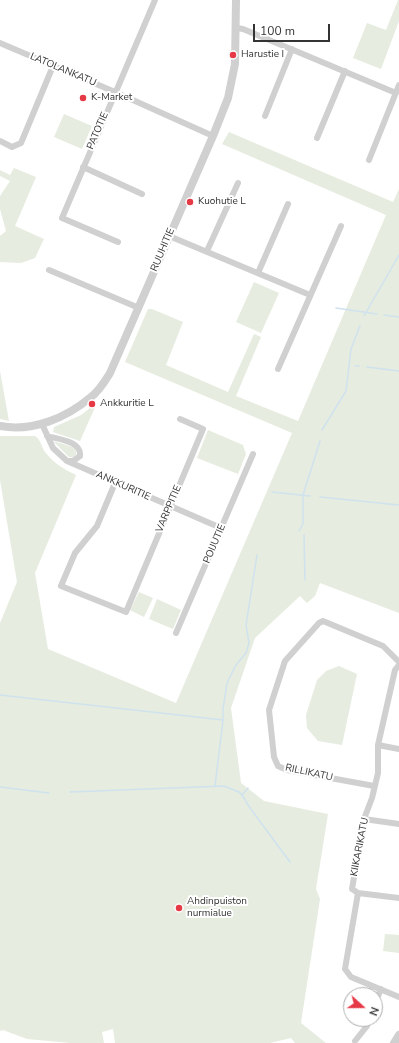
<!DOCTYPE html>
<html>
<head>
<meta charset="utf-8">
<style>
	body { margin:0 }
	#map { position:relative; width:399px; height:1043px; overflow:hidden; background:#fff; font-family:"Nunito Sans",sans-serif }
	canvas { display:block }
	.north { position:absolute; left:343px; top:987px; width:40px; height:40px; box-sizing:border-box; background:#fff; border:1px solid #adadad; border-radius:50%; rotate:111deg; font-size:11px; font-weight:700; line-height:16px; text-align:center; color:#333 }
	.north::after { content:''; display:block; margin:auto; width:14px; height:18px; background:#e63946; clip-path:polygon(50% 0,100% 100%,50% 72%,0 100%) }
	.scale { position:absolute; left:253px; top:24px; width:77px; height:18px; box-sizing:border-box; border:2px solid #333; border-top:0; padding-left:5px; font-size:12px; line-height:14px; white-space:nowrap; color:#333; -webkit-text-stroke:3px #fff; paint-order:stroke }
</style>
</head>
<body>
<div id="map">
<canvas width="399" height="1043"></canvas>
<div class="north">N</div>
<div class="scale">100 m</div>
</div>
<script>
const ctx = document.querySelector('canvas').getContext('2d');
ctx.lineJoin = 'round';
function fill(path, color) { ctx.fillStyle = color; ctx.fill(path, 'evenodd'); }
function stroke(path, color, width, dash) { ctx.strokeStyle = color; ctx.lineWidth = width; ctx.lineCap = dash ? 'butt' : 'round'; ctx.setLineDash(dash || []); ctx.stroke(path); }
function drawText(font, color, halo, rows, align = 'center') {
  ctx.font = font + ' "Nunito Sans",sans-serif'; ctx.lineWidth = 4; ctx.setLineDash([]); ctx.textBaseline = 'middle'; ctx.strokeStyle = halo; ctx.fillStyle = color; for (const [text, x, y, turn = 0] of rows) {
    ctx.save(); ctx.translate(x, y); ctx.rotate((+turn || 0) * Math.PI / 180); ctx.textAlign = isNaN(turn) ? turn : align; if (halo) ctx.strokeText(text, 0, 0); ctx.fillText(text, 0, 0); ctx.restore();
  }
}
fill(new Path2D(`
	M 398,0 L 399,0 L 399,21 L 381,69 L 353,58 L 367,23 L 386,30 Z
	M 64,114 L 92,126 L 82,149 L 54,137 Z
	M 229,132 L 393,202 L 399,189 L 399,613 L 320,583 L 315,596 L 307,603 L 300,596 L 255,638 L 231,708 L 241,783 L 264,801 L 328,814 L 316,889 L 320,899 L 301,1023 L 326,1043 L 295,1043 L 291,1038 L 270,1043 L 115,1043 L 113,1029 L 102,1032 L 104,1043 L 71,1043 L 27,1039 L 3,1030 L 0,1031 L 0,623 L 17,582 L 0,480 L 0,436 L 35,436 C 41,440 41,446 45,452 C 55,464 62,468 76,475 L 35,573 L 48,649 L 176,703 L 292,433 L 125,362 L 148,309 L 152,309 L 183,322 L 166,365 L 228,392 L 254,334 L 261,337 L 236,396 L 298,421 L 386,215 L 222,144 Z
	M 14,168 L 36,177 L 15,226 L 44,239 L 35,258 L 21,263 L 0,262 L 0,236 L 6,231 L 0,209 L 0,196 L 10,181 L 0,176 L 0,170 L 10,175 Z
	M 254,282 L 279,293 L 261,333 L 236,322 Z
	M 0,371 L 9,421 L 0,419 Z
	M 95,404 L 96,405 L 80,441 L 53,432 L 54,427 L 81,415 Z
	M 208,430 L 243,445 L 246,454 L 238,474 L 197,458 Z
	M 53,441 L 73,447 L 76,450 L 76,455 L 73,457 L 69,457 Z
	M 139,592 L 153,598 L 144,617 L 130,610 Z
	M 157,599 L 181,610 L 173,629 L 149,619 Z
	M 339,666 L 357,674 L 342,745 L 318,741 L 307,728 L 306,715 L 317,680 L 326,671 Z
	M 385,934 L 399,935 L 399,953 L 383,951 Z`), '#e6ecdf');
stroke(new Path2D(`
	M 336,308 L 377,314
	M 384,315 L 399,317
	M 364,316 L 399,255
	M 355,366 L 359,366
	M 367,367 L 399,371
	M 322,430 L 346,391 L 351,349 L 360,326
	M 272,492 L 310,496
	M 320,497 L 399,505
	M 299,531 L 303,524 L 303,495 L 320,441
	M 304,535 L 305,580
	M 0,695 L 223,720
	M 215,786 L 223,720 L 223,709 L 227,683 L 236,665 L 246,653 L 249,643 L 246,625 L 257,555
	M 0,787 L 49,793
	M 70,792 L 224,786 L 239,792 L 242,795 L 250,808 L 290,862
	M 242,795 L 248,788`), '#cfe2ee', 1.5);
stroke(new Path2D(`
	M 236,28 L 243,29 L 396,93
	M 0,43 L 115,92 L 213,136
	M 265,116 L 292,49
	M 317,138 L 345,71
	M 0,141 L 12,147 L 21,143 L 53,66
	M 369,160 L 399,85
	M 83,167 L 142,194
	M 169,236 L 310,295
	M 118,242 L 62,218 L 155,0
	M 207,251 L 238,183
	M 49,270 L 139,308
	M 258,273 L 288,204
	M 278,369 L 341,226
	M 42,424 L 53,448 L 67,461 L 221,528
	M 47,436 C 57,439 82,441 80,456 L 73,461 L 67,461
	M 115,483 L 97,526 L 75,553 L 61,586 L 126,612 L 203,429 L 180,419
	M 176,633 L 253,454
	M 399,665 L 395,670 L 378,745 L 378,773 L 372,798 L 364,819 L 352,889 L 358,893 L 345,969 L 351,977 L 399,997
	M 378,745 L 399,749
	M 374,786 L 287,770 L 278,766 L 274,757 L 269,710 L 285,661 L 319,623 L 323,621 L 383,646 L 399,662
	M 364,819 L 399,824
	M 358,893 L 399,898
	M 375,1003 L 381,989
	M 355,1041 L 367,1026 L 369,1019`), '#d0d0d0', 6);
stroke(new Path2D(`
	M 0,426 C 33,432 66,418 91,397 C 99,391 105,381 110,373 L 213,136 L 228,98 L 235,64 L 236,0
	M 394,1043 L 399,1035`), '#d0d0d0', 8);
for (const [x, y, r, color] of [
	[233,55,4,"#e63946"],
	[83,98,4,"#e63946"],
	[190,202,4,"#e63946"],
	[92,404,4,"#e63946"],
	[179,908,4,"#e63946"]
]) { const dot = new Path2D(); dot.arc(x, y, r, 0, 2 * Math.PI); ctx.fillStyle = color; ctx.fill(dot); stroke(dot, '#fff', 1.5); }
drawText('10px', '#333', '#fff', [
	["Harustie I",241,55],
	["K-Market",91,98],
	["Kuohutie L",198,202],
	["Ankkuritie L",100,404],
	["Ahdinpuiston",187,902],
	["nurmialue",187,914]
], 'left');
drawText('10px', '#333', '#fff', [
	["LATOLANKATU",63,70,23],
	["PATOTIE",98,131,-67],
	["RUUHITIE",163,250,-67],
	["ANKKURITIE",123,486,24],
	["VARPPITIE",169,509,-67],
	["POIJUTIE",215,544,-67],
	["RILLIKATU",309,773,12],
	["KIIKARIKATU",360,847,-79]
]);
</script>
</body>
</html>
